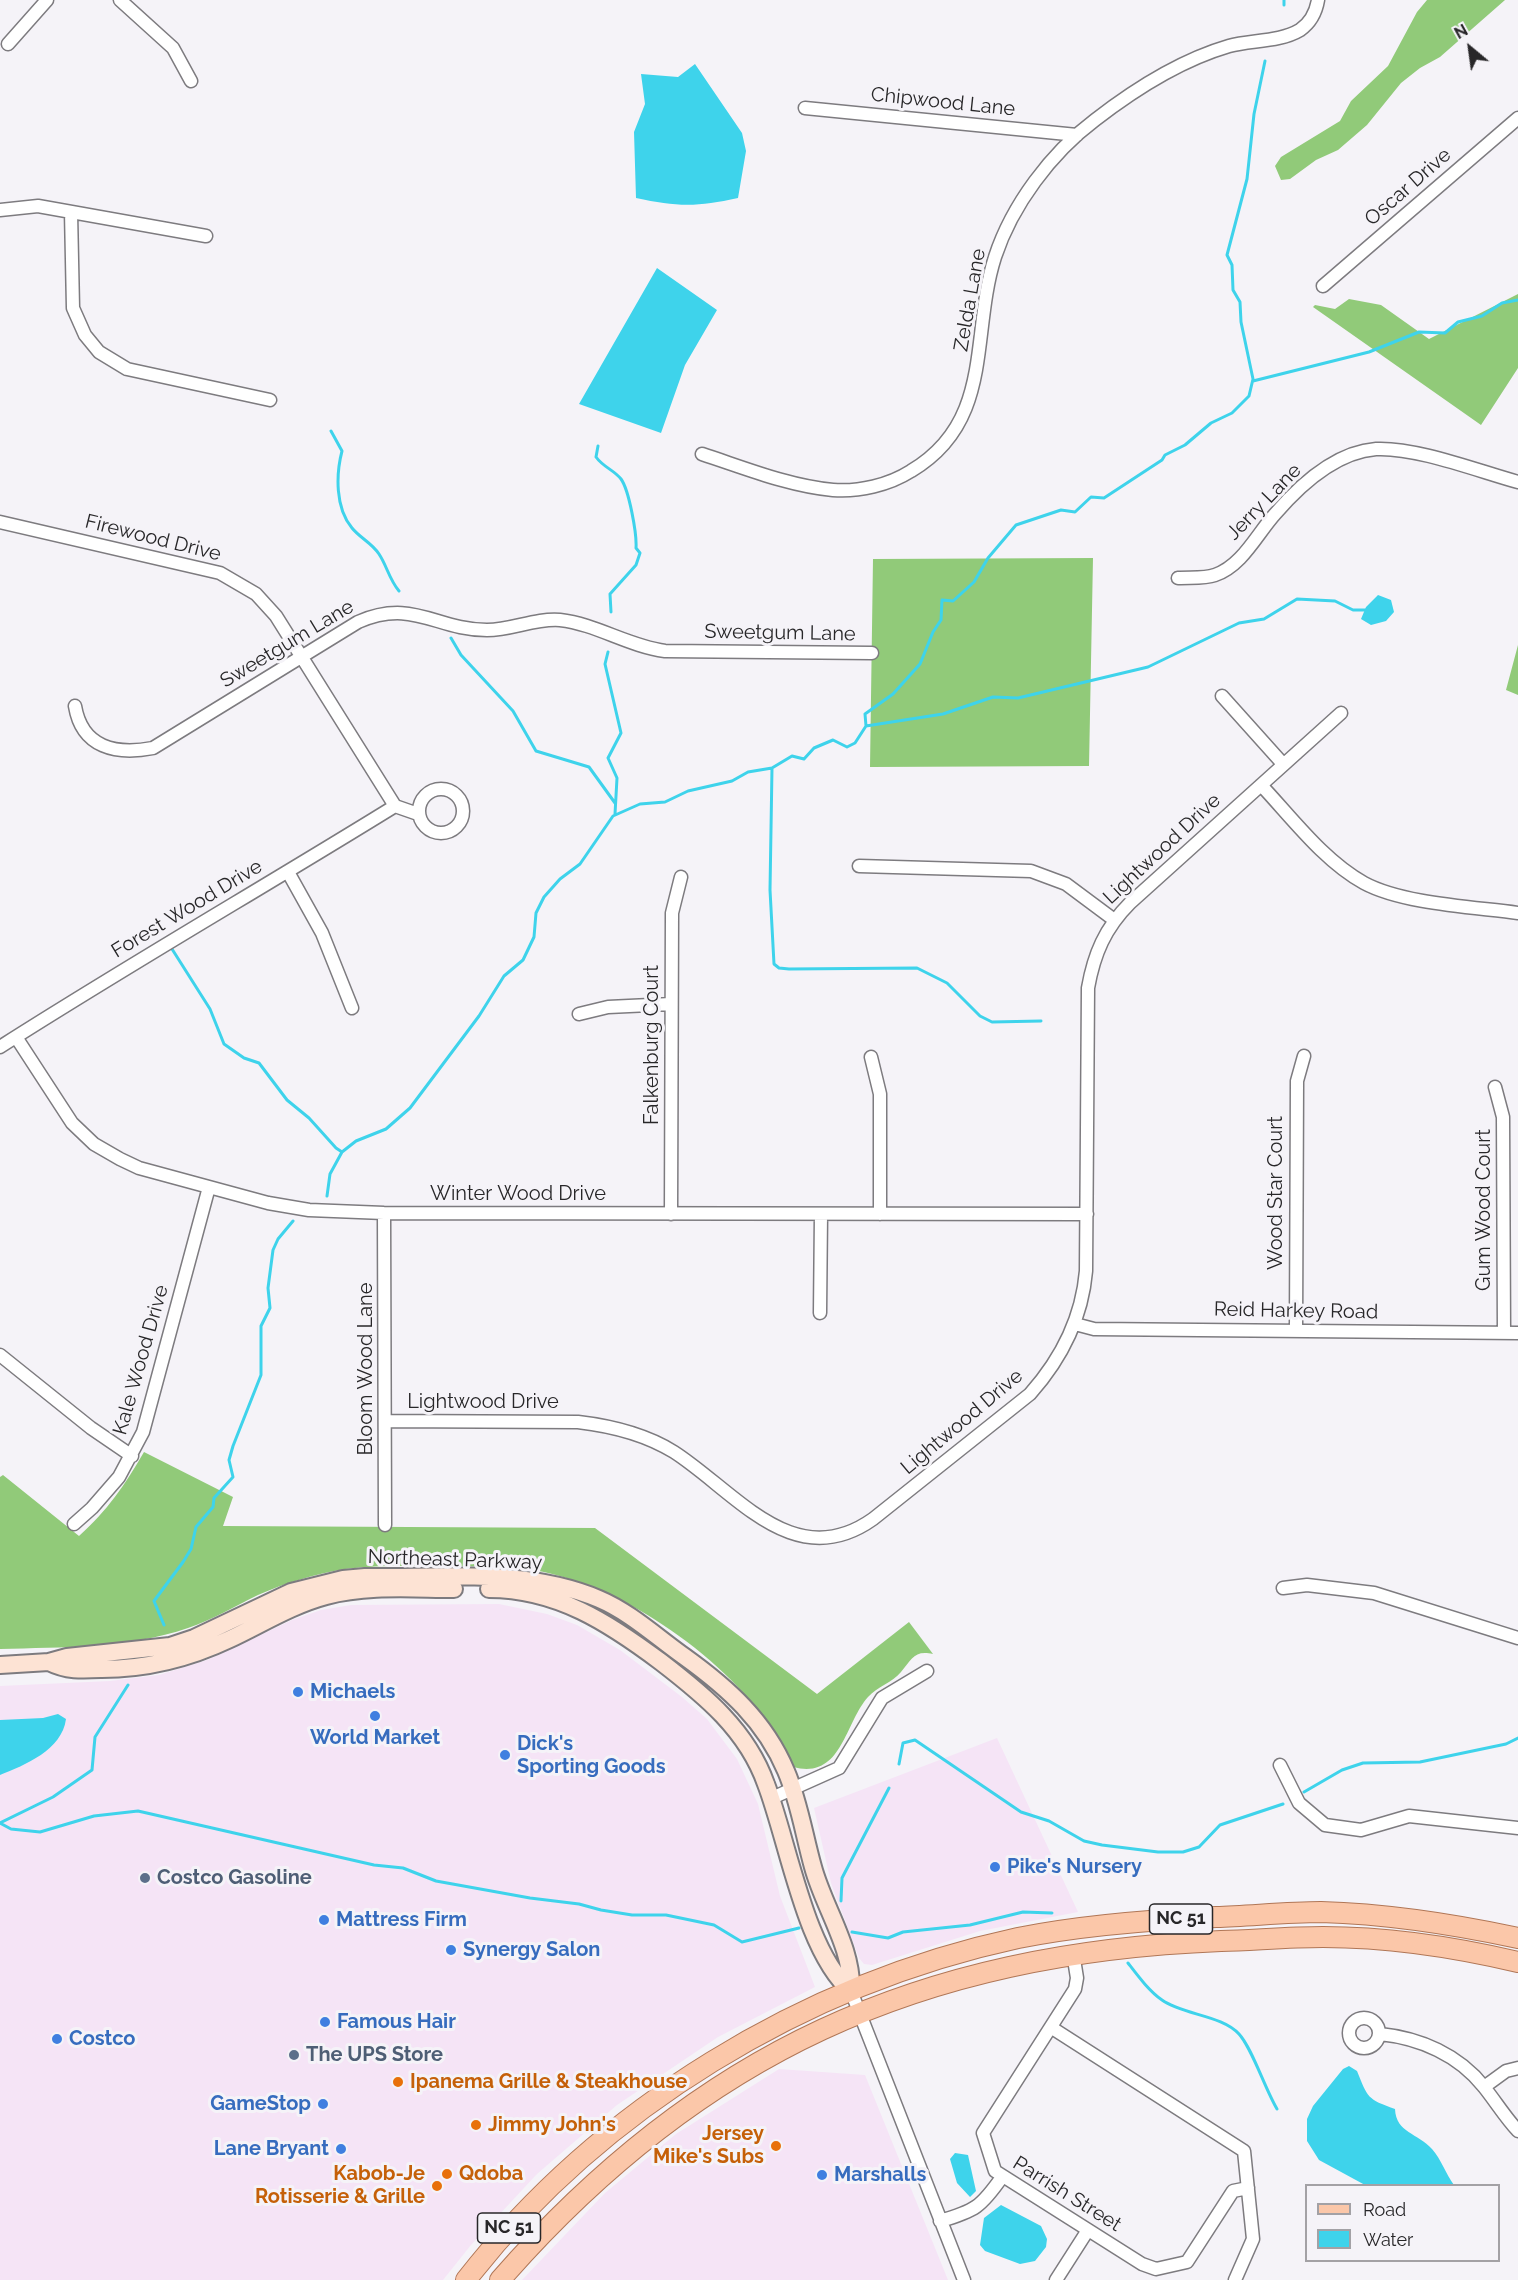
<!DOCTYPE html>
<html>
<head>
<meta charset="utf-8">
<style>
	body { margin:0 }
	#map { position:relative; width:1518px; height:2280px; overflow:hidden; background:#f5f3f8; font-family:Raleway,sans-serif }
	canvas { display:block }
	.legend { position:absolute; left:1305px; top:2184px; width:195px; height:78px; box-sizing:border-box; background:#f5f3f8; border:2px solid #a3a1a5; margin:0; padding:8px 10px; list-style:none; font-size:18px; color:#282729 }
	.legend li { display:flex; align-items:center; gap:12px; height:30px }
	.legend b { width:30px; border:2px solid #a3a1a5 }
	.north { position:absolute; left:1440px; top:18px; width:60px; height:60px; -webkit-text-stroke:4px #f5f3f8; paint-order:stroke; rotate:331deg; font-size:16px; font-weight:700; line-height:24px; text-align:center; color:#282729 }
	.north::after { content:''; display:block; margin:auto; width:21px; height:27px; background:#282729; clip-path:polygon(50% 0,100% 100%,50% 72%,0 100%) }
</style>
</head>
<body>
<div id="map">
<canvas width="1518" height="2280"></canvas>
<ul class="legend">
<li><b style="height:8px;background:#fbc7a9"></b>Road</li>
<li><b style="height:16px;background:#3ed3eb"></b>Water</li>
</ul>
<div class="north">N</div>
</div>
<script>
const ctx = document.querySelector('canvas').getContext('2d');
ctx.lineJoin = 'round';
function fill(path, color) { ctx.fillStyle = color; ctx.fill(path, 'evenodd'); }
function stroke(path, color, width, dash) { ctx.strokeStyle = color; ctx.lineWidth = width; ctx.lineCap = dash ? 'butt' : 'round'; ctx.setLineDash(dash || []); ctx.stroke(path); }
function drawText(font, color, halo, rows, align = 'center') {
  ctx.font = font + ' Raleway,sans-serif'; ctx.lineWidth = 6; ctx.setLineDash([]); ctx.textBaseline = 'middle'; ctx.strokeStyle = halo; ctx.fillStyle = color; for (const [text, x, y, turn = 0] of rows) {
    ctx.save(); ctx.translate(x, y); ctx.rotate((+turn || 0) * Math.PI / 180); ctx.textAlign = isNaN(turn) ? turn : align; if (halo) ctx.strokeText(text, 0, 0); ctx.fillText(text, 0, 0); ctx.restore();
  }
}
fill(new Path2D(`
	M 499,1604 L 547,1614 L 577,1625 L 620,1650 L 682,1697 L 707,1719 L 737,1759 L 758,1804 L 780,1896 L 815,1987 L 718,2037 L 617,2105 L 537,2174 L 471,2245 L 443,2280 L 0,2280 L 0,1686 L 110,1681 L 159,1675 L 207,1660 L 292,1620 L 321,1610 L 351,1605 Z
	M 997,1738 L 1078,1912 L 980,1931 L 872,1965 L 864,1964 L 859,1958 L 831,1883 L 814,1808 Z
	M 779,2069 L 865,2075 L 948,2280 L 522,2280 L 605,2193 L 676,2134 Z`), '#f5e4f6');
fill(new Path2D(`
	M 1427,0 L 1505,0 L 1440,57 L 1420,68 L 1401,83 L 1367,125 L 1338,150 L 1316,160 L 1290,179 L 1281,180 L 1275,166 L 1281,157 L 1340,121 L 1351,101 L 1388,66 L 1417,12 Z
	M 1518,294 L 1518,368 L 1481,425 L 1313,307 L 1315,305 L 1335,309 L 1349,299 L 1381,305 L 1429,339 Z
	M 1093,558 L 1089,766 L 870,767 L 873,559 Z
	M 1518,645 L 1518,695 L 1506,690 Z
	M 144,1452 L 233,1497 L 223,1526 L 595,1528 L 817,1694 L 909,1622 L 933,1654 C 914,1650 912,1659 901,1672 C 893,1682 877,1687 868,1697 C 844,1724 842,1780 793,1767 C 786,1754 779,1740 771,1728 C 722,1654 614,1580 526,1569 C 496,1565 465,1567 435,1566 C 405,1566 375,1565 345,1569 C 315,1574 285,1583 258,1595 C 235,1606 212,1620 188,1628 C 127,1649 63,1647 0,1649 L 0,1477 L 3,1475 L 79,1536 C 107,1511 125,1485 144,1452 Z`), '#91ca79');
fill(new Path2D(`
	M 695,64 L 742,133 L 746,151 L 738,198 C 698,207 677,207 636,198 L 634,132 L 645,104 L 641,74 L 678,77 Z
	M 657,268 L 717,310 L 685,365 L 661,433 L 579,404 Z
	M 1378,595 L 1391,600 L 1394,612 L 1386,621 L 1371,625 L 1361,619 L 1366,607 Z
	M 58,1714 L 66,1719 C 62,1750 25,1765 0,1775 L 0,1720 L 43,1718 Z
	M 1349,2066 L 1357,2071 C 1368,2098 1367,2099 1395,2109 C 1396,2133 1418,2133 1432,2149 C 1441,2159 1446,2174 1454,2185 L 1365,2185 L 1319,2160 L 1307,2141 L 1307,2119 L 1313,2106 L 1343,2069 Z
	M 955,2153 L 968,2155 L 976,2191 L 970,2197 L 957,2183 L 950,2159 Z
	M 1001,2205 L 1041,2226 L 1047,2239 L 1046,2247 L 1035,2261 L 1020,2264 L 985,2251 L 980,2245 L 984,2218 Z`), '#3ed3eb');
stroke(new Path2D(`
	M 1284,0 L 1284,5
	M 1253,381 L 1369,352 L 1419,332 L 1445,333 L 1458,322 L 1482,316 L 1502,303 L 1518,300
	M 331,431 L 342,451 C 336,474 335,508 352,528 C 360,538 372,543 379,554 C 387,566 389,579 399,591
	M 598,446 L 596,457 C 603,467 614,470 621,479 C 629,490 637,534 636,548 L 640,553 L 636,565 L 610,594 L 611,612
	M 451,638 L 461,655 L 513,711 L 536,751 L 589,767 L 615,803
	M 608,652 L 605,664 L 621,733 L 608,758 L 617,778 L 615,814
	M 866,726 L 865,714 L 893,694 L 920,664 L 933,632 L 941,620 L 942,600 L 953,601 L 974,582 L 988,558 L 1016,525 L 1061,510 L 1075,512 L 1091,497 L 1104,498 L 1162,460 L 1165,455 L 1185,445 L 1211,423 L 1232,413 L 1249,396 L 1253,379 L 1241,322 L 1240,302 L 1233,290 L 1232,265 L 1227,255 L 1247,179 L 1254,114 L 1265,61
	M 772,768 L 770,890 L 774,964 L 779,968 L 789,969 L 917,968 L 947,983 L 980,1016 L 992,1022 L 1041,1021
	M 172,949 L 210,1009 L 224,1044 L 244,1058 L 259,1063 L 287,1100 L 309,1118 L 336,1148 L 342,1152
	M 327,1196 L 330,1174 L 342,1152 L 356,1141 L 386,1129 L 410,1108 L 479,1016 L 504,976 L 523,960 L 534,937 L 536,913 L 544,897 L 560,879 L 580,864 L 613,816 L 640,804 L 665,802 L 688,791 L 732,781 L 748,772 L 772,768 L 792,756 L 804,759 L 814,748 L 833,740 L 847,747 L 855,743 L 866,726 L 943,714 L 993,697 L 1018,698 L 1148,667 L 1239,623 L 1264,619 L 1297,599 L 1335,601 L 1353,610 L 1369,610
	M 164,1625 L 154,1601 L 183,1562 L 191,1549 L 196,1527 L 213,1507 L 214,1498 L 233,1477 L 229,1460 L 233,1446 L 261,1375 L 261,1326 L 270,1308 L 268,1288 L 273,1250 L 278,1239 L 293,1221
	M 899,1764 L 903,1743 L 915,1740 L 1021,1812 L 1049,1821 L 1084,1841 L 1102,1845 L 1158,1852 L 1183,1852 L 1199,1847 L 1220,1825 L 1283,1804
	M 1304,1792 L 1342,1770 L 1363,1763 L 1420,1762 L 1506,1744 L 1518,1738
	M 0,1823 L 11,1829 L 40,1832 L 94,1816 L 138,1811 L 374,1865 L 403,1868 L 436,1881 L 530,1898 L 579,1904 L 601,1910 L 632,1915 L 666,1915 L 714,1925 L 742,1942 L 799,1928
	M 0,1823 L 53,1797 L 92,1770 L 95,1737 L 128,1685
	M 841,1901 L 842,1878 L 889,1788
	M 852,1932 L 888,1938 L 903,1932 L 970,1925 L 1023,1912 L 1052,1913
	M 1128,1963 C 1138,1976 1149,1991 1162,2000 C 1183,2015 1222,2015 1239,2034 C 1252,2048 1265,2089 1277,2109`), '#3ed3eb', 3);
const street = new Path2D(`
	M 120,0 L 173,48 L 191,81
	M 8,44 L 47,0
	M 805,108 L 1077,135
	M 0,210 L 38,206 L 206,236
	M 71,212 L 73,308 L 85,335 L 99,352 L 127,369 L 270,400
	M 1323,286 L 1518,118
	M 702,454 C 745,468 789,486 833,490 C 859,492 889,485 911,471 C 995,421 970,335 995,257 C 1012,205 1051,153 1095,120 C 1135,89 1181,60 1229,46 C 1251,40 1280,42 1300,30 C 1310,23 1316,12 1318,0
	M 0,522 L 220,573 L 256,594 L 276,616 L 395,806
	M 1178,578 C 1189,577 1204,579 1215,575 C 1242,566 1257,534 1275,514 C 1300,485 1336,452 1376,449 C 1416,447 1478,471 1518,482
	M 1222,696 L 1283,764
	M 75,706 C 82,748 116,755 153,748 L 358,622 C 413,598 436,630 487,630 C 512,630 535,618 560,620 C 596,624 628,646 665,651 L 872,653
	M 1261,785 C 1292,818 1324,861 1364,883 C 1403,904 1474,907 1518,913
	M419 811a22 22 0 1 1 44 0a22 22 0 1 1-44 0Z
	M 395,806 L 418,814
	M 859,866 L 1031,871 L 1066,884 L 1113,919
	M 288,872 L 322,933 L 352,1008
	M 579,1014 L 608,1007 L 671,1004
	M 16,1037 L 72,1123 L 94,1144 L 120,1159 L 139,1168 L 268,1203 L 309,1210 L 384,1213 L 1087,1214
	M 0,1047 C 130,964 264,887 395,806
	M 871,1057 L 880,1094 L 880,1214
	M 1495,1087 L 1503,1117 L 1504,1333
	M 384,1213 L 385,1525
	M 671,1214 L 672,913 L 681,877
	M 820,1313 L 821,1214
	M 1075,1324 L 1094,1329 L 1518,1333
	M 1296,1330 L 1297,1081 L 1304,1056
	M 0,1355 L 91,1428 L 132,1456
	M 385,1421 L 578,1422 C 612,1426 645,1434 674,1452 C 736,1492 794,1575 873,1519 L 1030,1394 C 1062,1358 1082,1318 1086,1271 L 1088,988 C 1094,954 1105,928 1130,903 L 1341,713
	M 74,1524 L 92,1508 L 119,1477 L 143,1432 L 209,1187
	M 1283,1588 L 1307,1585 L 1374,1593 L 1518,1638
	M 1280,1765 L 1299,1803 L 1325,1825 L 1361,1830 L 1409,1816 L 1518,1828
	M 772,1798 L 839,1768 L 882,1698 L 927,1671
	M 1073,1953 L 1077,1978 L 1075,1989 L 983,2133 L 995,2171 L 1142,2264 L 1156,2269 L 1187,2262 L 1233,2191 L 1248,2188
	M 851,1991 L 964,2280
	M1349 2033a15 15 0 1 1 30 0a15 15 0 1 1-30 0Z
	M 1052,2028 L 1244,2151 L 1253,2239 L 1235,2280
	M 1380,2034 C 1420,2038 1459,2055 1484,2087 C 1496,2102 1505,2117 1518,2131
	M 1484,2087 L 1506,2071 L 1518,2068
	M 940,2221 C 975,2211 981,2207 1002,2177
	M 1056,2280 L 1088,2230`);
const secondary = new Path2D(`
	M 489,1589 C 557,1589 609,1623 661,1662 C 704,1695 747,1730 766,1784 C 788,1841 805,1952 851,1991
	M 49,1662 C 67,1671 82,1670 102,1669 C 147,1669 190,1658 230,1639 C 262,1624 292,1605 326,1596 C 367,1585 413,1589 454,1589
	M 0,1665 L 49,1662 L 67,1657 L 170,1646 L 194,1638 L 291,1592 L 343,1579 L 365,1577 C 442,1578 527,1568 599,1599 C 630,1612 658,1638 685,1657 C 728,1688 765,1721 786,1771 C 799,1801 804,1835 813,1867 C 824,1908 853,1948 851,1991`);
const primary = new Path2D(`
	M 466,2280 C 600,2108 804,1984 1018,1938 C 1083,1925 1149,1920 1216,1917 C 1250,1916 1286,1912 1321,1912 C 1388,1914 1453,1924 1518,1938
	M 500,2280 C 699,2052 920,1953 1221,1941 C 1255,1940 1289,1937 1323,1937 C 1389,1937 1454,1947 1518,1962`);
stroke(street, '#7d7b7f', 15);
stroke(secondary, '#7d7b7f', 20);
stroke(primary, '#b07656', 22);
stroke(street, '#fff', 12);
stroke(secondary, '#fde3d4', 16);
stroke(primary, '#fbc7a9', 20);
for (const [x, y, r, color] of [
	[298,1692,6,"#3f7fe0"],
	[375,1716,6,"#3f7fe0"],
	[505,1755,6,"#3f7fe0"],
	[995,1867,6,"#3f7fe0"],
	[145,1878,6,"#5c6f8a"],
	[324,1920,6,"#3f7fe0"],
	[451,1950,6,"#3f7fe0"],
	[325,2022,6,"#3f7fe0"],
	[57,2039,6,"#3f7fe0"],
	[294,2055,6,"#5c6f8a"],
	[398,2082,6,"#e8710a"],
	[323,2104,6,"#3f7fe0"],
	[476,2125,6,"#e8710a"],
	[776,2146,6,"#e8710a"],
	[341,2149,6,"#3f7fe0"],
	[447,2174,6,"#e8710a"],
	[822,2175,6,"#3f7fe0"],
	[437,2186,6,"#e8710a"]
]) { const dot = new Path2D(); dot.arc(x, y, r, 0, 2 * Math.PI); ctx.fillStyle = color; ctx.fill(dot); stroke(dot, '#f5f3f8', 2); }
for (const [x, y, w] of [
	[1181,1919,63],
	[509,2228,63]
]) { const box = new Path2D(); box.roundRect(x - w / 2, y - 15, w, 30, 4.5); ctx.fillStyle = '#f5f3f8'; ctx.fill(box); stroke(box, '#282729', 1.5); }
drawText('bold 18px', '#282729', null, [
	["NC 51",1181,1919],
	["NC 51",509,2228]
]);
drawText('20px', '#282729', '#f5f3f8', [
	["Chipwood Lane",943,102,6],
	["Oscar Drive",1408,187,-41],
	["Zelda Lane",970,300,-80],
	["Jerry Lane",1264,502,-46],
	["Firewood Drive",153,538,14],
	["Sweetgum Lane",780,633,1],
	["Sweetgum Lane",287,644,-31],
	["Lightwood Drive",1162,849,-43],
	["Forest Wood Drive",187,909,-31],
	["Falkenburg Court",652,1045,-90],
	["Wood Star Court",1276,1193,-90],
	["Winter Wood Drive",518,1194],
	["Gum Wood Court",1484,1210,-90],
	["Reid Harkey Road",1296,1311,1],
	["Kale Wood Drive",141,1360,-74],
	["Bloom Wood Lane",366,1369,-90],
	["Lightwood Drive",483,1402],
	["Lightwood Drive",962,1422,-40],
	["Northeast Parkway",455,1560,2],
	["Parrish Street",1067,2194,32]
]);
drawText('bold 20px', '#366cbe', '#f5f3f8', [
	["Michaels",310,1692],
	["World Market",375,1738,"center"],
	["Dick's",517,1744],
	["Sporting Goods",517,1767],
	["Pike's Nursery",1007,1867],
	["Mattress Firm",336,1920],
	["Synergy Salon",463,1950],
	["Famous Hair",337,2022],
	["Costco",69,2039],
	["GameStop",311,2104,"right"],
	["Lane Bryant",329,2149,"right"],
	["Marshalls",834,2175]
], 'left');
drawText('bold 20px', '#4e5e75', '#f5f3f8', [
	["Costco Gasoline",157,1878],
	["The UPS Store",306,2055]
], 'left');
drawText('bold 20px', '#c56008', '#f5f3f8', [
	["Ipanema Grille & Steakhouse",410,2082],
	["Jimmy John's",488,2125],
	["Jersey",764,2134,"right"],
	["Mike's Subs",764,2157,"right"],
	["Kabob-Je",425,2174,"right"],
	["Rotisserie & Grille",425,2197,"right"],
	["Qdoba",459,2174]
], 'left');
</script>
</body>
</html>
